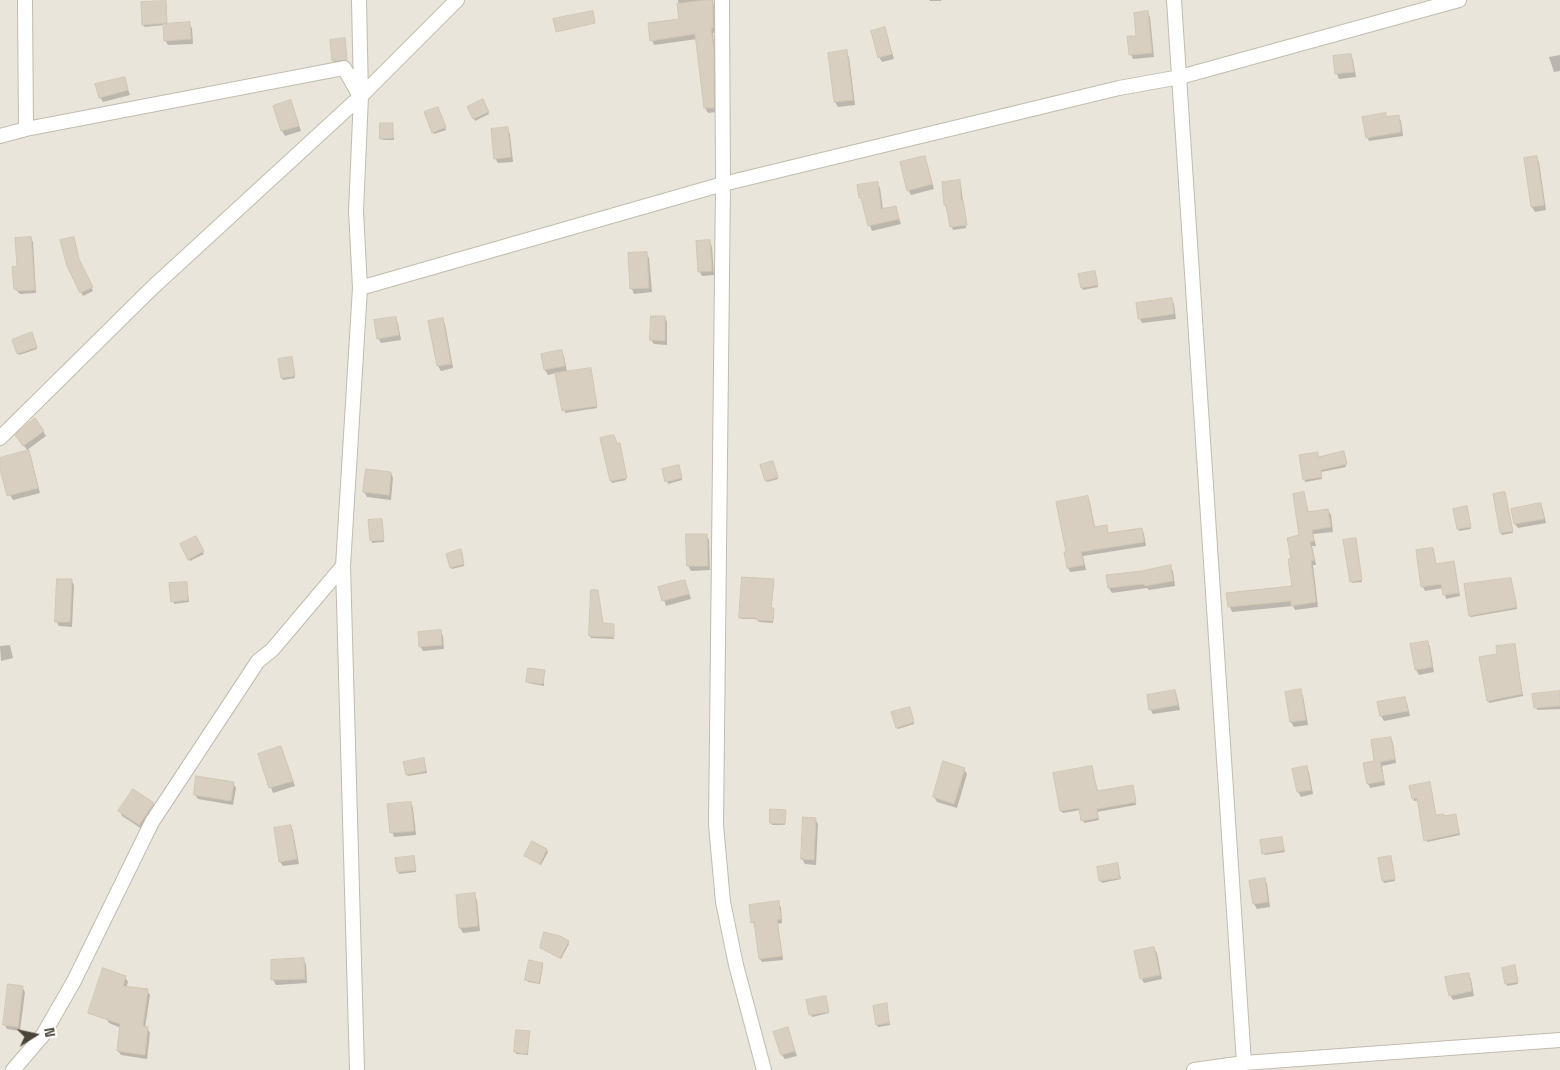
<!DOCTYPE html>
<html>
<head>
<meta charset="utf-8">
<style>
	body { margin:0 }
	#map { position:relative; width:1560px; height:1070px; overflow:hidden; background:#f6f3ec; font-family:"Space Grotesk",sans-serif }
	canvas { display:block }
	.north { position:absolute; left:10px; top:1010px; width:50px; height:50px; -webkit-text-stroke:4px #fff; paint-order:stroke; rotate:80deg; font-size:14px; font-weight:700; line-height:20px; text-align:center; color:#4b4439 }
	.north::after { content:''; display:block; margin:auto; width:18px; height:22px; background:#4b4439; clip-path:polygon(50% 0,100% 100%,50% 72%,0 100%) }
</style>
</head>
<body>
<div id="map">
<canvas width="1560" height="1070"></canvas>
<div class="north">N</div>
</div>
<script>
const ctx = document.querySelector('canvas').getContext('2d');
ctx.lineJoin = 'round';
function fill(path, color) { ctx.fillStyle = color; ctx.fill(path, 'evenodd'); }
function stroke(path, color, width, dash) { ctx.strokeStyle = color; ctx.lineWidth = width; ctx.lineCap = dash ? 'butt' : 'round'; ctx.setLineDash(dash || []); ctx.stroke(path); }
fill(new Path2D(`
	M 0,0 L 1560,0 L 1560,1070 L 0,1070 Z`), '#eae5da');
fill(new Path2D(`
	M 678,0 L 713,0 L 715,16 L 715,32 L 713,33 L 716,58 L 716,112 L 708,113 L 705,108 L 697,39 L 654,45 L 652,40 L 681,20 Z
	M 929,0 L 941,0 L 941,1 L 930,1 Z
	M 166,4 L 167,25 L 189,24 L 192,28 L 193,44 L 168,45 L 165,40 L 164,25 L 145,27 L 143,25 Z
	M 1147,12 L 1150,17 L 1154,57 L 1133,59 L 1131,54 Z
	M 885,28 L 894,59 L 882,62 L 879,57 Z
	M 344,40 L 347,62 L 334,63 L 331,41 Z
	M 846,52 L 849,57 L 855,105 L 838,107 L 835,102 Z
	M 1351,55 L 1353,60 L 1356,77 L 1339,79 L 1337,74 L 1334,57 Z
	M 1560,55 L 1560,71 L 1554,72 L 1549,57 Z
	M 124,78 L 130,95 L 103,102 L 100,97 Z
	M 483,100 L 489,114 L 475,121 L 469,107 Z
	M 293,107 L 301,131 L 285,136 L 282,131 Z
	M 439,110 L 446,130 L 434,134 L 433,132 Z
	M 1385,114 L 1387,118 L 1399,117 L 1401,121 L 1403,136 L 1369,141 L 1367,137 Z
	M 392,124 L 394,140 L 383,140 L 382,138 Z
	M 507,129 L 510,134 L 513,162 L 498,163 L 495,158 Z
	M 1536,157 L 1539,162 L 1546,210 L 1535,212 L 1532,207 L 1525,159 Z
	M 924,158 L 927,163 L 934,189 L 911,195 L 908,190 Z
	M 959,182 L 961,185 L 966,228 L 953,230 L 945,205 Z
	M 877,183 L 880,188 L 883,210 L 895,207 L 901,224 L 872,231 L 870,226 L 864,203 L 860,198 Z
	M 31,238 L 33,242 L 36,293 L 20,294 L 15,289 L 18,267 Z
	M 75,242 L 80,264 L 93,291 L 83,296 L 68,266 Z
	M 710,242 L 712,247 L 714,275 L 702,276 L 699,271 Z
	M 646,253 L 649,258 L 652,292 L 634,294 L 632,289 Z
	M 1095,272 L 1098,287 L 1083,290 L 1082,288 Z
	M 1171,299 L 1174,304 L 1176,319 L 1142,323 L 1140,319 Z
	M 665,317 L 667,322 L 667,345 L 654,344 L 651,340 Z
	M 395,318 L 398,323 L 401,340 L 381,343 L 378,338 Z
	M 442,319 L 445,324 L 453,368 L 441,371 L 438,366 Z
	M 33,336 L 37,349 L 19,355 L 18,353 Z
	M 561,351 L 564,356 L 567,372 L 590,369 L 597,408 L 565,413 L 556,373 L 548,375 L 545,370 L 542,355 Z
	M 292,360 L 295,378 L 283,380 L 282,378 Z
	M 43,431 L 46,436 L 27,450 L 20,440 Z
	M 617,445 L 619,445 L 626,480 L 612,483 L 611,481 Z
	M 28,452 L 31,457 L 40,493 L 13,500 L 10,495 L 10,456 Z
	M 1317,453 L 1319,458 L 1344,453 L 1346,467 L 1321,472 L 1322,479 L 1305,482 L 1301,456 Z
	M 773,465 L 778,479 L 767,482 L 766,481 Z
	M 679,466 L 682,480 L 668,484 L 664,470 Z
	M 391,473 L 393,478 L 391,500 L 367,497 L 364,492 Z
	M 1303,493 L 1309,513 L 1328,510 L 1331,515 L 1333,532 L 1313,534 L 1316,546 L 1312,546 L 1316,565 L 1313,565 L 1318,607 L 1295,610 L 1293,606 L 1232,612 L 1230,607 L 1228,595 L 1294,587 L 1292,560 L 1300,536 Z
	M 1494,495 L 1505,495 L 1513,533 L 1502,535 L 1501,533 Z
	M 1087,497 L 1090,502 L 1095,528 L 1106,527 L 1109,534 L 1142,529 L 1144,534 L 1146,546 L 1083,556 L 1086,570 L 1070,572 L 1068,568 L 1065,553 L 1067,553 Z
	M 1541,505 L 1543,510 L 1546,523 L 1518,528 L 1515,524 Z
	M 1467,508 L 1471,529 L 1459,531 L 1454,510 Z
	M 382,520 L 384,542 L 372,543 L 370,521 Z
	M 706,535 L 709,540 L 710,570 L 691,571 L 688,566 Z
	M 196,537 L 204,554 L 190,561 L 182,545 Z
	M 1356,541 L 1362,582 L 1352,583 L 1351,581 Z
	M 1433,549 L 1437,566 L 1453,563 L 1455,567 L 1460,596 L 1446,599 L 1443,588 L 1425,591 L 1423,587 Z
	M 462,552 L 464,566 L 452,569 L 451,567 Z
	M 1170,566 L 1173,571 L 1175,586 L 1149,590 L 1147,588 L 1112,593 L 1109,588 L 1142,572 Z
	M 71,580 L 74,585 L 72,627 L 59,626 L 56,621 Z
	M 1511,580 L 1517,609 L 1471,617 L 1470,616 Z
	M 685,581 L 691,599 L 666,606 L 660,588 Z
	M 773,581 L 774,583 L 771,609 L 774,611 L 773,623 L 759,622 L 757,619 L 742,619 L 740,617 Z
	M 171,584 L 187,585 L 189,602 L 174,604 Z
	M 603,624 L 613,625 L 614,639 L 591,638 L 590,636 Z
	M 440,631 L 443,636 L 444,649 L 423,651 L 420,646 Z
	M 1427,642 L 1430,647 L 1434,672 L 1419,675 L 1416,670 Z
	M 10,645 L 13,658 L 1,661 L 0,646 Z
	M 1515,647 L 1523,696 L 1489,703 L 1480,658 L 1498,655 Z
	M 544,671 L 544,686 L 528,683 L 527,681 Z
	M 1175,691 L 1177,696 L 1180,710 L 1153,714 L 1150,709 Z
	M 1300,691 L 1303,696 L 1308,725 L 1294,727 L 1291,722 L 1286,693 Z
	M 1560,693 L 1560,709 L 1537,710 L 1534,695 Z
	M 1404,698 L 1407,703 L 1410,716 L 1384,721 L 1381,716 L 1378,703 Z
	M 910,710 L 914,724 L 898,729 L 897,728 Z
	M 1390,738 L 1393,743 L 1396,763 L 1382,766 L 1385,785 L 1370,788 L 1368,784 L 1376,762 Z
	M 281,748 L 295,786 L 273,793 L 259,755 Z
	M 424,759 L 427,773 L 408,776 L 407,774 Z
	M 1092,767 L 1098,792 L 1133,789 L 1136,805 L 1097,812 L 1099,820 L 1084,823 L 1081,810 L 1063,813 L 1061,811 Z
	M 1306,767 L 1309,772 L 1313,794 L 1301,797 L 1298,792 Z
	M 964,769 L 967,774 L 957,808 L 937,802 L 934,797 Z
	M 233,783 L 236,788 L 233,805 L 198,799 L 195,795 Z
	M 1411,787 L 1436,817 L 1456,817 L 1460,835 L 1427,842 L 1419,800 L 1414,801 Z
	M 411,803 L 413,808 L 416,835 L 394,837 L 392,832 Z
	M 153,804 L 156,808 L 142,829 L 122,816 L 120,811 Z
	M 785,812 L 785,825 L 772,825 L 771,823 Z
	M 815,819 L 818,824 L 816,865 L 805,864 L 802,859 Z
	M 291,826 L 293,831 L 299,864 L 283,866 L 280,862 Z
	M 1281,838 L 1285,852 L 1265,855 L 1264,853 Z
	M 547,850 L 548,852 L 541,865 L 526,856 Z
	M 414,857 L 416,872 L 399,874 L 397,859 Z
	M 1391,857 L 1395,881 L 1384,883 L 1383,881 Z
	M 1118,867 L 1121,879 L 1102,883 L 1101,881 Z
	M 1264,879 L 1267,884 L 1270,907 L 1257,909 L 1254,904 Z
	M 474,895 L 477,900 L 480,931 L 463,933 L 460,928 Z
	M 778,903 L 781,907 L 782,923 L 778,924 L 783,960 L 762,962 L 760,959 L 756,926 L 752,922 Z
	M 568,942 L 569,944 L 561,959 L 542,948 Z
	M 1154,949 L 1157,953 L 1162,979 L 1144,983 L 1141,978 Z
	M 303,960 L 306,964 L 307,983 L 276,985 L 273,980 Z
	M 542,964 L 543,966 L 540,984 L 528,982 L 527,980 Z
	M 1515,967 L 1518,984 L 1507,986 L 1504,969 Z
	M 1468,974 L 1471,979 L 1474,996 L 1453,1000 L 1450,995 Z
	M 125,977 L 128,982 L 126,988 L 147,990 L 150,995 L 145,1028 L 147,1028 L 150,1033 L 147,1059 L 121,1055 L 118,1051 L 121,1028 L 109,1023 L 106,1018 Z
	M 22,987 L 25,992 L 20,1031 L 7,1029 L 4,1024 Z
	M 826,999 L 829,1013 L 812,1017 L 808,1001 Z
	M 887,1007 L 890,1025 L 878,1027 L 877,1025 Z
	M 787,1029 L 797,1056 L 785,1059 L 782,1055 Z
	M 529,1032 L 528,1055 L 516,1054 L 515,1052 Z`), '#0003');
const building = new Path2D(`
	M 705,0 L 712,0 L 713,11 L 713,28 L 711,28 L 714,52 L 714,108 L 704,108 L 695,34 L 650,41 L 648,23 L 679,19 L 677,4 Z
	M 166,1 L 167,23 L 142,25 L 141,2 Z
	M 593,11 L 595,23 L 556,32 L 553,19 Z
	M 1148,11 L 1152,53 L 1129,55 L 1127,36 L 1136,36 L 1134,13 Z
	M 190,22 L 191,39 L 164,41 L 163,24 Z
	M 885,27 L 892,54 L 878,58 L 871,31 Z
	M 345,38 L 347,60 L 332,61 L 330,40 Z
	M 847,50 L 853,100 L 834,102 L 828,53 Z
	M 1351,54 L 1354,72 L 1335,74 L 1333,56 Z
	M 125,77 L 128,90 L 99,98 L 95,84 Z
	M 483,99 L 489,112 L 473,119 L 467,107 Z
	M 291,100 L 299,126 L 281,131 L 273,106 Z
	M 438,107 L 446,127 L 432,133 L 424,112 Z
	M 1386,113 L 1386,117 L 1399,115 L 1401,132 L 1366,138 L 1362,117 Z
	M 380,123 L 393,123 L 393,138 L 380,139 Z
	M 508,127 L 511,157 L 494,159 L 491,129 Z
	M 925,156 L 932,184 L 907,191 L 900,162 Z
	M 1537,156 L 1544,205 L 1531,207 L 1524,158 Z
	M 960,180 L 961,200 L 963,200 L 967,225 L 950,227 L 946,205 L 944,205 L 942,182 Z
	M 878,182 L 881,209 L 896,206 L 899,219 L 868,226 L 861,198 L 859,198 L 857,185 Z
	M 31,237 L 35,290 L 17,291 L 16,289 L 14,289 L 12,267 L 17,266 L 15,238 Z
	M 74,237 L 79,259 L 93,287 L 80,293 L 67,266 L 60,240 Z
	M 710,240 L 712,271 L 698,272 L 696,241 Z
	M 647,252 L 649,288 L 630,289 L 628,253 Z
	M 1095,271 L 1098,285 L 1081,288 L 1078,274 Z
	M 1172,298 L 1174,314 L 1138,319 L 1136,303 Z
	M 651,316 L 665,316 L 665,341 L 650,340 Z
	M 396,317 L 399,335 L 377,339 L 374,320 Z
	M 443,318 L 451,364 L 437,366 L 428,321 Z
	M 32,332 L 37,347 L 17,354 L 12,340 Z
	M 562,350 L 565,366 L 544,370 L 541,354 Z
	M 292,357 L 295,376 L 281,378 L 278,359 Z
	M 591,368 L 597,406 L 562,411 L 555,373 Z
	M 35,418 L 44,431 L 23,446 L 15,435 Z
	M 614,435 L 617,443 L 620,443 L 627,478 L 610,481 L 600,438 Z
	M 29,450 L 38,488 L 7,496 L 0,469 L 0,458 Z
	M 1344,451 L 1347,464 L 1321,470 L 1322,477 L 1303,480 L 1299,455 L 1318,452 L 1318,457 Z
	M 773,461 L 778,477 L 765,481 L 760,465 Z
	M 679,465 L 682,478 L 665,482 L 662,469 Z
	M 366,469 L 391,472 L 389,495 L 363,492 Z
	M 1304,492 L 1308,512 L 1328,509 L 1331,527 L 1312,530 L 1314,541 L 1310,542 L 1314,560 L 1311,561 L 1316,602 L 1291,606 L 1291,601 L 1228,607 L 1226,593 L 1292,586 L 1288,559 L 1291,559 L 1287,538 L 1299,535 L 1293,494 Z
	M 1505,492 L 1513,531 L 1500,533 L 1493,494 Z
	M 1088,496 L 1094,527 L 1107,525 L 1108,533 L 1142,528 L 1144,542 L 1081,552 L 1084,565 L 1067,568 L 1064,552 L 1066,552 L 1056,502 Z
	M 1541,503 L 1544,519 L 1514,524 L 1511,509 Z
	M 1467,506 L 1471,527 L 1457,529 L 1453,509 Z
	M 382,519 L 384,540 L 370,541 L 368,520 Z
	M 686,534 L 707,534 L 708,566 L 687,566 Z
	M 196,536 L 204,551 L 188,560 L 180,544 Z
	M 1356,538 L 1362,580 L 1350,582 L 1343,540 Z
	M 1433,548 L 1436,564 L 1454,561 L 1459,593 L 1443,595 L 1441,584 L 1421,587 L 1416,550 Z
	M 461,549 L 464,564 L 450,568 L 446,554 Z
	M 1171,565 L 1173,581 L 1145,586 L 1144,584 L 1108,588 L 1106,575 L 1142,571 Z
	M 742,577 L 774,579 L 771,608 L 774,608 L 773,621 L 756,620 L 756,618 L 739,618 Z
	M 1511,578 L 1517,607 L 1469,616 L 1464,584 Z
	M 57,579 L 72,579 L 70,622 L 55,622 Z
	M 685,580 L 689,594 L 662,601 L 658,587 Z
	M 187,582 L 188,600 L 171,602 L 169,583 Z
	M 591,590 L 598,590 L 603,623 L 614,624 L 614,637 L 589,636 Z
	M 441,630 L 442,645 L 419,647 L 418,632 Z
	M 1428,641 L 1432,667 L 1415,670 L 1410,644 Z
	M 1515,644 L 1522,694 L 1487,701 L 1479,657 L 1497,654 L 1496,646 Z
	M 528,668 L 545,670 L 543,684 L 526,682 Z
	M 1301,689 L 1306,720 L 1290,722 L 1285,692 Z
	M 1175,690 L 1178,705 L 1149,710 L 1147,695 Z
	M 1560,691 L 1560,706 L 1534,708 L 1532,694 Z
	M 1405,697 L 1408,711 L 1380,716 L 1377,702 Z
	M 910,707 L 914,722 L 896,728 L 891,712 Z
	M 1391,737 L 1395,759 L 1380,762 L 1384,781 L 1367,784 L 1363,763 L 1374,761 L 1371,740 Z
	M 281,746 L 293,781 L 269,788 L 258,754 Z
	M 424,758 L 426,771 L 406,775 L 403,762 Z
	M 943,761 L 965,768 L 954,804 L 933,797 Z
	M 1092,766 L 1097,791 L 1133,785 L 1136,802 L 1097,809 L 1098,818 L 1081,821 L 1079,808 L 1060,811 L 1053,773 Z
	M 1307,766 L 1311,790 L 1297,792 L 1292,769 Z
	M 196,776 L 234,782 L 231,801 L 194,795 Z
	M 1430,782 L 1436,815 L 1444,814 L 1444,816 L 1456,814 L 1459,833 L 1424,841 L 1417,798 L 1412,799 L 1409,786 Z
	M 133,789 L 154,803 L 139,825 L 118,811 Z
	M 411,802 L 414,831 L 390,833 L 387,804 Z
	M 770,809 L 786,810 L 785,824 L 770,823 Z
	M 803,817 L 816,818 L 814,860 L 801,859 Z
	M 291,825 L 297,859 L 279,862 L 274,828 Z
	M 1282,837 L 1284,850 L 1262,854 L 1260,840 Z
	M 532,841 L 547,849 L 540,864 L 524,856 Z
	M 414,856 L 416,870 L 397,872 L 395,858 Z
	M 1391,856 L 1395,879 L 1382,881 L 1378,858 Z
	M 1118,863 L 1120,878 L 1099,881 L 1097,867 Z
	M 1265,878 L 1268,902 L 1253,904 L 1249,881 Z
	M 475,893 L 478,926 L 459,928 L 456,895 Z
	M 779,901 L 781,919 L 777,920 L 782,956 L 759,959 L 754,922 L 751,923 L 749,905 Z
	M 544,932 L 560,936 L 569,941 L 560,958 L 540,948 Z
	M 1154,947 L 1160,975 L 1140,979 L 1134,951 Z
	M 304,958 L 305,979 L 271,980 L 271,960 Z
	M 529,960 L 543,963 L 539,983 L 525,980 Z
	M 1515,965 L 1518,982 L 1505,984 L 1502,968 Z
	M 103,968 L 126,976 L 123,986 L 148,989 L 143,1026 L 148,1027 L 145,1055 L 117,1051 L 120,1024 L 88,1013 Z
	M 1469,973 L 1472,991 L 1449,996 L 1445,977 Z
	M 8,984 L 23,986 L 18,1027 L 3,1025 Z
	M 826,996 L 829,1012 L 809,1015 L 806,1000 Z
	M 887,1003 L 889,1023 L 876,1025 L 873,1006 Z
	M 788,1027 L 795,1051 L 781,1055 L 773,1032 Z
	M 516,1030 L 530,1031 L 527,1054 L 514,1052 Z`);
fill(building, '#d8cfc1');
stroke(building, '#d3c7b4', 1);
const minor = new Path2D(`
	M 25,0 L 26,129
	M 722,0 L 723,184 L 716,825 L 723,902 L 736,965 L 764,1070
	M 1174,0 L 1244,1063
	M 0,136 L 26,129 L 344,68 L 360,96
	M 360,288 L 723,184 L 1119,88 L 1180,77 L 1459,0
	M 0,438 L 152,288 L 361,96 L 457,0
	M 13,1070 L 43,1035 L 74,981 L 152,822 L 258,661 L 272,650 L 343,566
	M 357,1070 L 343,566 L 360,288 L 356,211 L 361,96 L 359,0
	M 1194,1070 L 1244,1063 L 1560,1040`);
stroke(minor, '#c2bbae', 16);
stroke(minor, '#fff', 14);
</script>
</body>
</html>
